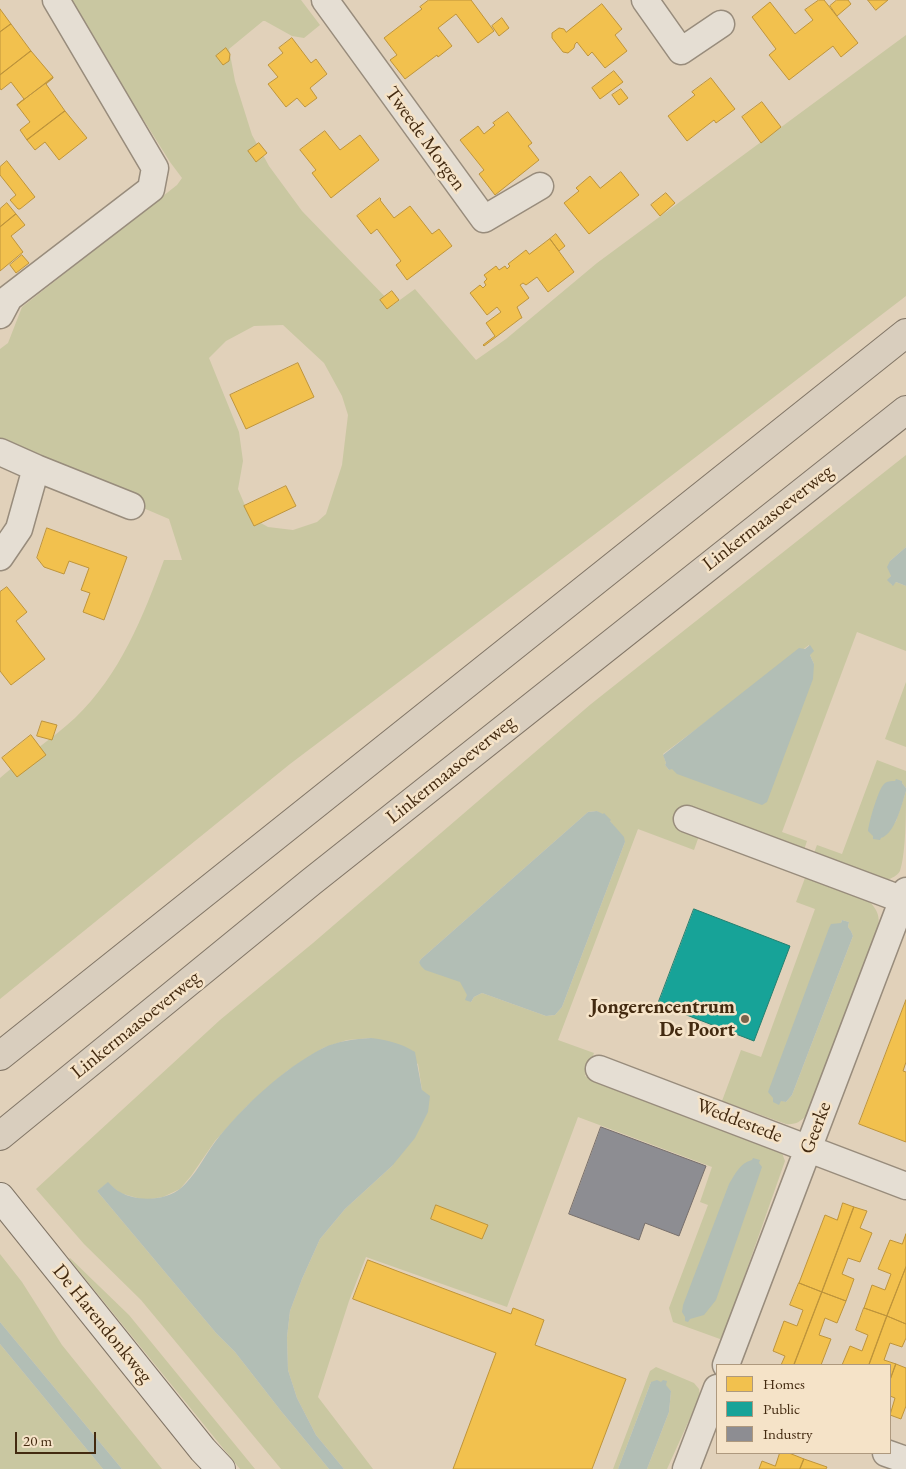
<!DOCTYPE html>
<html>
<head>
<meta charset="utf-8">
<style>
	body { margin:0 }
	#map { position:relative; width:906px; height:1469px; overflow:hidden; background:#e1d1ba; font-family:"EB Garamond",serif }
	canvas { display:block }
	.legend { position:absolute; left:716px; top:1364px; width:175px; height:90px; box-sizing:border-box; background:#f5e3c8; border:1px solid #ae997e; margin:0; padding:6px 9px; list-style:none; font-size:15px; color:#432a10 }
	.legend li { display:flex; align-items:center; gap:10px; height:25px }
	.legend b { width:25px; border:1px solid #ae997e }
	.scale { position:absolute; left:15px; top:1432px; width:81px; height:22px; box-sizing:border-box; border:2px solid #432a10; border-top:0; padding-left:6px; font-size:15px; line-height:18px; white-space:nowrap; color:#432a10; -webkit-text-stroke:4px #f5e3c8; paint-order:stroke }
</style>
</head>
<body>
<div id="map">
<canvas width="906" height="1469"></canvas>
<ul class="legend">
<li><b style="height:14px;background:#f2c14e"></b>Homes</li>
<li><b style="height:14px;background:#17a398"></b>Public</li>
<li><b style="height:14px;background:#8d8d92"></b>Industry</li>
</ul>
<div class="scale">20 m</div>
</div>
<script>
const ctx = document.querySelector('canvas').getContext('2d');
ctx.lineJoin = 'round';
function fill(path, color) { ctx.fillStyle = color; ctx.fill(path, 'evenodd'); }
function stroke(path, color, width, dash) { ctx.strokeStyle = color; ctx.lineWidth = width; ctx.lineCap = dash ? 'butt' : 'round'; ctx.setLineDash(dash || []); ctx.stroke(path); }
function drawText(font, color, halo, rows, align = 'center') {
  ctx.font = font + ' "EB Garamond",serif'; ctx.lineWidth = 5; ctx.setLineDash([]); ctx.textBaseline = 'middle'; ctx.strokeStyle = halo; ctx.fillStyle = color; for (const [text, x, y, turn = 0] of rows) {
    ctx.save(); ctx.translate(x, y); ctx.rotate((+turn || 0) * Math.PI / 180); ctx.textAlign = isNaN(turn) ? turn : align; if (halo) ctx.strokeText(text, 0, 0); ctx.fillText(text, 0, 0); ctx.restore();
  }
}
fill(new Path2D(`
	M 66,0 L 301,0 L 320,25 L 304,38 L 292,36 L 265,21 L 263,21 L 229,49 L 235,81 L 252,135 L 269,166 L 302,211 L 393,305 L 415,289 L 476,360 L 506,339 L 597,263 L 906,35 L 906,296 L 607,525 L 290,764 L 0,999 L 0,778 C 24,757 51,740 75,718 C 120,675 143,617 164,560 L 182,560 L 169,519 L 0,447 L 0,349 L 8,343 L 22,307 L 177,185 L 182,178 L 170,162 L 143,119 L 140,121 ZM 283,325 L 324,363 L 342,396 L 348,415 L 342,465 L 326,514 L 317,522 L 293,530 L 268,527 L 250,517 L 238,489 L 243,461 L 239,432 L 209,358 L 226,341 L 254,326 Z
	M 906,455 L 906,547 L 890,561 L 891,576 L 888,580 L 892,585 L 896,582 L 906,586 L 906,651 L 857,632 L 782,832 L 807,841 L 804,850 L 699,836 L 694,850 L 638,829 L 558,1040 L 594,1053 L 585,1076 L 775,1146 L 782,1153 L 785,1161 L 723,1337 L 720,1339 L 673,1322 L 669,1308 L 708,1205 L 700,1202 L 712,1167 L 578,1117 L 507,1307 L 366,1257 L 349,1301 L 318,1397 L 373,1469 L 344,1469 L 316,1435 L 297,1398 L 288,1370 L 287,1337 L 290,1311 L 302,1279 L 320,1239 L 345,1209 L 392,1166 L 422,1090 L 418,1064 L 371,1038 L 347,1040 L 323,1048 L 287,1071 L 247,1106 L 215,1141 L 191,1176 L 180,1189 L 163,1197 L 144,1200 L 120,1193 L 108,1183 L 97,1191 L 216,1333 L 235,1352 L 281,1411 L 329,1469 L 281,1469 L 141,1300 L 84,1244 L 36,1189 L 220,1020 L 313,943 L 591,704 ZM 809,645 L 810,655 L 814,664 L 669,770 L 665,765 L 666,763 L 663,754 ZM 597,811 L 610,820 L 610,821 L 625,842 L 562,1007 L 555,1015 L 546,1016 L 482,993 L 474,997 L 471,1002 L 461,982 L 419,962 L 421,959 L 588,812 Z
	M 906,682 L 906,747 L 885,739 Z
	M 877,760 L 906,771 L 906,788 L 902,783 L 902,781 L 896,780 L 881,838 L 896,821 L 906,791 C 906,812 906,853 900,871 C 897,876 892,878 887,880 L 814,853 L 817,845 L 842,854 Z
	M 805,878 L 870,902 C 878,911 880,917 878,928 L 807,1115 C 800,1122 795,1125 786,1124 L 722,1101 L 741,1050 L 761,1057 L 815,909 L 796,902 ZM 842,920 L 849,922 L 848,927 L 851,931 L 853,936 L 792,1095 L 786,1102 L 773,1098 Z
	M 0,1254 L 22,1282 L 62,1345 L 162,1469 L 122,1469 L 0,1322 Z
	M 70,1258 L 129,1315 L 255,1469 L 240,1469 L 69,1259 Z
	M 0,1344 L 103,1469 L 0,1469 Z
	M 656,1367 L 694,1383 L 699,1389 L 700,1396 L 667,1469 L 647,1469 L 669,1412 L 671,1391 L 662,1382 L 651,1382 L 618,1469 L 613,1469 L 650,1371 Z`), '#c9c7a1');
fill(new Path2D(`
	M 906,547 L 906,586 L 896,582 L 893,586 L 887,580 L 891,576 L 887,567 L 890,561 Z
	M 810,645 L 814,651 L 810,655 L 814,664 L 813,679 L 767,802 L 762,805 L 677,774 L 672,769 L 669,770 L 665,765 L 666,763 L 663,755 L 799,648 L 805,649 Z
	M 896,779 L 902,781 L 902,783 L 906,788 L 906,791 C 902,804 895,834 881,838 L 880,840 L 873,839 L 873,836 L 868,831 C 869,822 878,790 884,784 C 887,781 891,781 895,781 Z
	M 597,811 L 603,814 L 604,813 L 611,820 L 610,821 L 624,837 L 625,842 L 562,1007 L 555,1015 L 546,1016 L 482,993 L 474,997 L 471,1002 L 465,1000 L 467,995 L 460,982 L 425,970 L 421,966 L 419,962 L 421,959 L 588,812 Z
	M 842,920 L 849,922 L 848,927 L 851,931 L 853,936 L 792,1095 L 786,1102 L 781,1101 L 779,1105 L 773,1102 L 773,1098 L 768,1092 L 829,928 L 831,924 L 841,923 Z
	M 371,1038 C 387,1040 401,1043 415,1052 L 422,1090 L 430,1096 L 428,1112 L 415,1138 L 392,1166 L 345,1209 L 320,1239 L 302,1279 L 290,1311 L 287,1337 L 288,1370 L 297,1398 L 316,1435 L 344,1469 L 329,1469 L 281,1411 L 235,1352 L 216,1333 L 97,1191 L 108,1182 C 112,1186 116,1190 120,1192 C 137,1202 166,1201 181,1188 C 195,1176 204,1157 215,1142 C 241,1108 284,1068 323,1048 C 338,1041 354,1039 371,1038 Z
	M 753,1158 L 760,1160 L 759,1163 L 762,1167 L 716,1300 L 704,1315 L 690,1319 L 688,1322 L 685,1321 L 685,1317 L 682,1312 L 683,1305 L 729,1184 C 735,1174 740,1163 752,1160 Z
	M 0,1322 L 122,1469 L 103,1469 L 0,1344 Z
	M 657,1380 L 661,1382 L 663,1380 L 667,1381 L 666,1385 L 671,1391 L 669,1412 L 647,1469 L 618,1469 L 651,1382 Z`), '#b2beb5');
const homes = new Path2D(`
	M 429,0 L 471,0 L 494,31 L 478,43 L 456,14 L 438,28 L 452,46 L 438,57 L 437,55 L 405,79 L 390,60 L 397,55 L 384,38 L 422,9 L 420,7 Z
	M 819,0 L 824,0 L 858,43 L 841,57 L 833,46 L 789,80 L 769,55 L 776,49 L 752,17 L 770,2 L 795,34 L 813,20 L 805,10 Z
	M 837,0 L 848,0 L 851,4 L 837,16 L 830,6 Z
	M 868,0 L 888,0 L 876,10 Z
	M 602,4 L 622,29 L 615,35 L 627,51 L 605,68 L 592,52 L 588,56 L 577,42 L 575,44 L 574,48 L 568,53 L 563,52 L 552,38 L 552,33 L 559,28 L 564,29 L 566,32 Z
	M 0,9 L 11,24 L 0,32 Z
	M 502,18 L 509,28 L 499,36 L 492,26 Z
	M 11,24 L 31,51 L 0,75 L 0,32 Z
	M 292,38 L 311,63 L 316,59 L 327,74 L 310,88 L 317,98 L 305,107 L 297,98 L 286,107 L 268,84 L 278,77 L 268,65 L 283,53 L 279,48 Z
	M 226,48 L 230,54 L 229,61 L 223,65 L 216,56 Z
	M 31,51 L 53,77 L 17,105 L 24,99 L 11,82 L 1,90 L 0,88 L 0,75 Z
	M 614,71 L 623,82 L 600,99 L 592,88 Z
	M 53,78 L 46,84 L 65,111 L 27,140 L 20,130 L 30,122 L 17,105 Z
	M 711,78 L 735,109 L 716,123 L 714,120 L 687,141 L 668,116 L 695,95 L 692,92 Z
	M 621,89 L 628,98 L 619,105 L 612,95 Z
	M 762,102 L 781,127 L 761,143 L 742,117 Z
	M 65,111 L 87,138 L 59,160 L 45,142 L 35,150 L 27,140 Z
	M 508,112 L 532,143 L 528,146 L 539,160 L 495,195 L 479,174 L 484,170 L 460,140 L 478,126 L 484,134 L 495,125 L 493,123 Z
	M 325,131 L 340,150 L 360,135 L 379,160 L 331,198 L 312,173 L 316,170 L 300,150 Z
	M 259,143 L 267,153 L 256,162 L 248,151 Z
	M 7,161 L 35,197 L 20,209 L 18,209 L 10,200 L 16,195 L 0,175 L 0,167 Z
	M 621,172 L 639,195 L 589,234 L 564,203 L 579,191 L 576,188 L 590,176 L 600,188 Z
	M 666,193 L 675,203 L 660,216 L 651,205 Z
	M 380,198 L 381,199 L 380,200 L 394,218 L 410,206 L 432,234 L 439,229 L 452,246 L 407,280 L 396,265 L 401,261 L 377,229 L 371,234 L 357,216 Z
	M 7,203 L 16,214 L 0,227 L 0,209 Z
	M 16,214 L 25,225 L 11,236 L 23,252 L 0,271 L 0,227 Z
	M 556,234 L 565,246 L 559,251 L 550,239 Z
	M 550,239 L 574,272 L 548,292 L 537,277 L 526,285 L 523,283 L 520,285 L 529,298 L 517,307 L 522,318 L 521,318 L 484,346 L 483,345 L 495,336 L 486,323 L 501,312 L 497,307 L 487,315 L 470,293 L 480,285 L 483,288 L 486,285 L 484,282 L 487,279 L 484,275 L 496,266 L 499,270 L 505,266 L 507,269 L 510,266 L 508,264 L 526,250 L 529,254 Z
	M 22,255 L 29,263 L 16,273 L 10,265 Z
	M 392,291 L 399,300 L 387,309 L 380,300 Z
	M 298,363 L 314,397 L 246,429 L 230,395 Z
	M 286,486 L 296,506 L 254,526 L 244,506 Z
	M 47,528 L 127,557 L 104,620 L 83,612 L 90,593 L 81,590 L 89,568 L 69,561 L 64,574 L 44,567 L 37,558 Z
	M 7,587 L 27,612 L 16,621 L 45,659 L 11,685 L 0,671 L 0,592 Z
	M 42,721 L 57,725 L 52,740 L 37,736 Z
	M 31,735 L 46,755 L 17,777 L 2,758 Z
	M 906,1000 L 906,1062 L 903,1071 L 906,1072 L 906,1142 L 859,1124 Z
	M 843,1203 L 854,1207 L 822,1292 L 799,1283 L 825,1215 L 837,1220 Z
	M 436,1205 L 488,1225 L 482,1239 L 431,1219 Z
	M 854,1207 L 867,1211 L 860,1228 L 872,1233 L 860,1262 L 848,1258 L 842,1274 L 854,1279 L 846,1301 L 822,1292 Z
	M 906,1234 L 906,1267 L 887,1316 L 864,1308 L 872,1285 L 885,1290 L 891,1274 L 878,1269 L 890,1240 L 902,1244 Z
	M 368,1260 L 511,1314 L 513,1308 L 544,1320 L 535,1345 L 626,1379 L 592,1469 L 453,1469 L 496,1353 L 353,1299 Z
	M 906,1267 L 906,1324 L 887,1316 Z
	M 799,1283 L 822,1292 L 794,1365 L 781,1365 L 785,1356 L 773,1351 L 784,1321 L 797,1326 L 803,1310 L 790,1305 Z
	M 822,1292 L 846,1301 L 837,1323 L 825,1318 L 819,1335 L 831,1339 L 821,1365 L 794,1365 Z
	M 864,1308 L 887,1316 L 869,1365 L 842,1365 L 850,1346 L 862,1351 L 868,1335 L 856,1330 Z
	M 887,1316 L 906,1324 L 906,1338 L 902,1347 L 890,1343 L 884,1360 L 896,1364 L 890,1380 L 890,1365 L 869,1365 Z
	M 896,1364 L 906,1368 L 906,1406 L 901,1419 L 890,1415 L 895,1398 L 890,1396 L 890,1380 Z
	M 780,1453 L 789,1453 L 804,1459 L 800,1469 L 759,1469 L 762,1461 L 775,1466 Z
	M 804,1459 L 827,1467 L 826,1469 L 800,1469 Z`);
fill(homes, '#f2c14e');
stroke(homes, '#be943b', 1);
const public = new Path2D(`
	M 694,909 L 790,946 L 754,1041 L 658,1004 Z`);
fill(public, '#17a398');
stroke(public, '#247f6f', 1);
const industry = new Path2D(`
	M 601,1127 L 706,1166 L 679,1236 L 645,1223 L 639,1240 L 569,1214 Z`);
fill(industry, '#8d8d92');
stroke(industry, '#776f6b', 1);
const street = new Path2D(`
	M 325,0 L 484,219 L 540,186
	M 645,0 L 681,51 L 721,24
	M 0,315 L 9,298 L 151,189 L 155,168 L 56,0
	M 0,452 L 36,468 L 19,529 L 0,557
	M 36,468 L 131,506
	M 687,819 L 906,901
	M 599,1069 L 906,1186
	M 726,1365 L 906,891
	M 886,1453 L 906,1460
	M 686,1469 L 717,1388`);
const secondary = new Path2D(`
	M 0,1197 L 203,1450 L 221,1469`);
const highway = new Path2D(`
	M 0,1056 L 906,333
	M 0,1136 L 311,882 L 906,410`);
stroke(street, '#988c7c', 29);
stroke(secondary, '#817566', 30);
stroke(highway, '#817566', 30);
stroke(street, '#e5ded3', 26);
stroke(secondary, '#e5ded3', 28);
stroke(highway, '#d9cebe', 28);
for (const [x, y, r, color] of [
	[745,1019,5,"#7a644c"]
]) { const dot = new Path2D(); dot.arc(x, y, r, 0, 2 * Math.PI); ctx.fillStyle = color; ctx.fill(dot); stroke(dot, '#f5e3c8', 2); }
drawText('20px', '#432a10', '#f5e3c8', [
	["Tweede Morgen",425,139,54],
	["Linkermaasoeverweg",768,518,-38],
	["Linkermaasoeverweg",451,770,-39],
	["Linkermaasoeverweg",136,1025,-39],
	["Weddestede",739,1121,21],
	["Geerke",816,1128,-69],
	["De Harendonkweg",102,1324,51]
]);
drawText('bold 20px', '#432a10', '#f5e3c8', [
	["Jongerencentrum",735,1008],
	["De Poort",735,1031]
], 'right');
</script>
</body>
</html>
